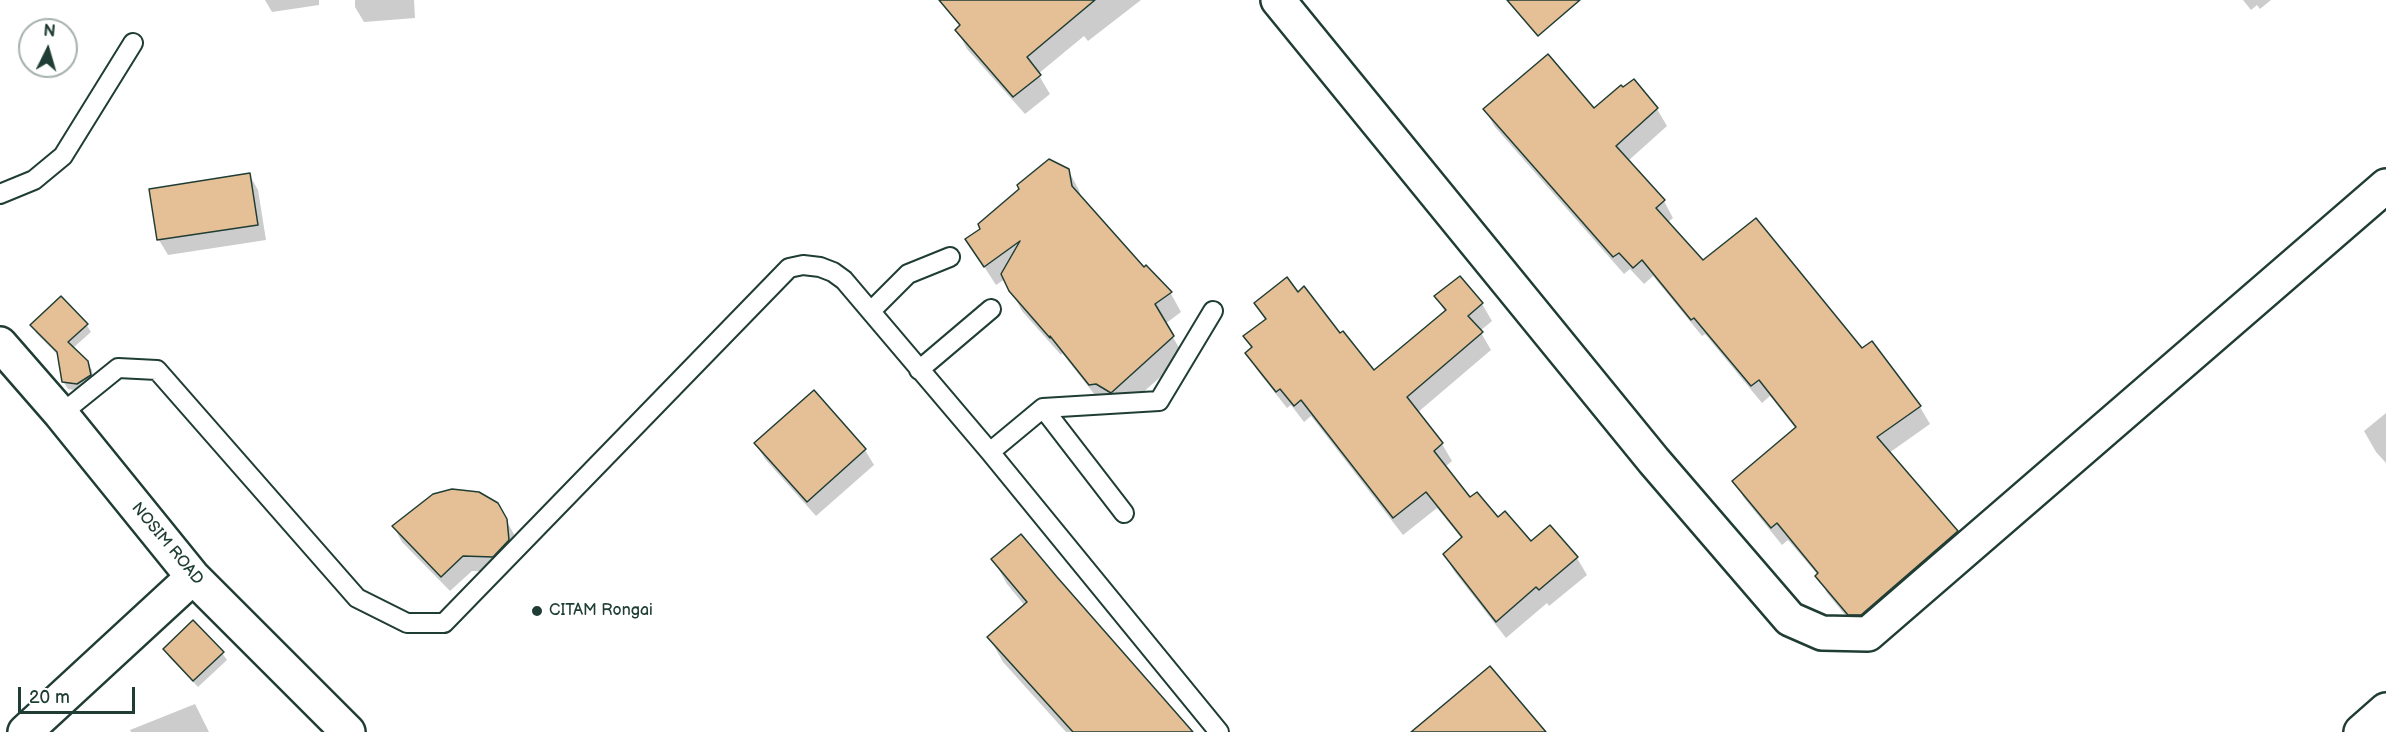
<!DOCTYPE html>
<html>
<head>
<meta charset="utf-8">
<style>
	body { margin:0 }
	#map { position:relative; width:2386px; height:732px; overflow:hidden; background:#fff; font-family:"Balsamiq Sans",sans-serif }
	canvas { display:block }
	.north { position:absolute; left:18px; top:18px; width:60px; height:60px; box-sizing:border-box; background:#fff; border:2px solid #a5b1ae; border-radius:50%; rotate:5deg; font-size:16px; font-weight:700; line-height:24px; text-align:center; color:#1f3d34 }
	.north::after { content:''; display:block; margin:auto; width:21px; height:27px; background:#1f3d34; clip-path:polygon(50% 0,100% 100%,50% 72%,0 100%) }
	.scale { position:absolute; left:18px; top:687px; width:117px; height:27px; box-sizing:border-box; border:3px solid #1f3d34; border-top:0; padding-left:8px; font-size:18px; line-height:21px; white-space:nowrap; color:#1f3d34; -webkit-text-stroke:4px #fff; paint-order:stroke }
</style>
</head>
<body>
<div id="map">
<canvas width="2386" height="732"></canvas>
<div class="north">N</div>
<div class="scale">20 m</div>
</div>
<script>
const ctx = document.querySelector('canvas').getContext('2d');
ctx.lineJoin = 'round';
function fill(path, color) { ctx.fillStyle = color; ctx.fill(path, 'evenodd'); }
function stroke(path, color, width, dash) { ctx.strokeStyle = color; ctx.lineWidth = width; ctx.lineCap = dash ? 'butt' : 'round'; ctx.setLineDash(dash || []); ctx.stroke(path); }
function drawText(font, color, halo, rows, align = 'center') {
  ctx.font = font + ' "Balsamiq Sans",sans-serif'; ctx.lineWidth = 5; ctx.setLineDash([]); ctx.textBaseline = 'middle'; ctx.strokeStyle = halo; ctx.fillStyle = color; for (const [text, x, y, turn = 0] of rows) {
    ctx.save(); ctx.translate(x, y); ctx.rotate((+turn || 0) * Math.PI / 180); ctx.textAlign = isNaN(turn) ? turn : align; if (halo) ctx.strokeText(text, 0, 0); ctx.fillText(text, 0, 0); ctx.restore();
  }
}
fill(new Path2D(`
	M 265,0 L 319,0 L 319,5 L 272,12 Z
	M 355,0 L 414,0 L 415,18 L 364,22 L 355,7 Z
	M 976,0 L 1141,0 L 1088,41 L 1084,36 L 1038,74 L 1050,94 L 1025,114 L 967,49 L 957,30 L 961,27 L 956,18 Z
	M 2243,0 L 2271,0 L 2260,9 L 2257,5 L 2251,10 Z
	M 1633,81 L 1657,109 L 1667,126 L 1628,161 L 1664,201 L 1673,218 L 1667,223 L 1702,262 L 1862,350 L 1920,407 L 1930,424 L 1889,453 L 1957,532 L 1967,549 L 1859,632 L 1827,593 L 1818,575 L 1788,540 L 1782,545 L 1744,498 L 1734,481 L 1796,429 L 1770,396 L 1762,403 L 1705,334 L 1702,336 L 1653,276 L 1644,284 L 1630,269 L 1624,274 L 1495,127 L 1485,110 L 1594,110 Z
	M 1068,170 L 1079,190 L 1081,198 L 1144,269 L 1170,292 L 1181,312 L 1165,324 L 1184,356 L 1122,411 L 1102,404 L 1062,353 L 1061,355 L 1022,311 L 1005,279 L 996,285 L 967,240 Z
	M 249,174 L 258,190 L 266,240 L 168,255 L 159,240 L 151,190 Z
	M 1460,278 L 1482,304 L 1492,321 L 1480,331 L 1491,350 L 1417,413 L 1442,444 L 1452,461 L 1445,467 L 1470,499 L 1531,543 L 1577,558 L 1587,575 L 1549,606 L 1547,603 L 1506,638 L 1454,571 L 1445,554 L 1462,539 L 1437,508 L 1403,535 L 1311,416 L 1304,422 L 1291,405 L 1287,408 L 1257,370 L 1247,353 L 1252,349 L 1245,336 L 1266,321 L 1256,303 L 1298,294 L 1374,372 L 1445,312 L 1436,297 Z
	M 86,324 L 91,332 L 73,348 L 87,362 L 92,370 L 94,384 L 82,391 L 68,389 L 63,381 L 59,356 L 36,333 L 32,325 Z
	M 814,392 L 865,450 L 874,465 L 816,516 L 765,459 L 756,444 Z
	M 2386,413 L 2386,463 L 2376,452 L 2364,431 Z
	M 497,504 L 515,536 L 517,556 L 502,572 L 472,571 L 450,591 L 402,542 L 394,527 Z
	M 993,559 L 1191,732 L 1066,732 L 1003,662 L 989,637 L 1025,606 L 1007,584 Z
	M 165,649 L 222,653 L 227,660 L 198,687 L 169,657 Z
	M 195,704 L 209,732 L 131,732 L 130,730 Z`), '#0003');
const building = new Path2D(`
	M 939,0 L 1095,0 L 1027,57 L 1041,75 L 1013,97 L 955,30 L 960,25 Z
	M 1507,0 L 1580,0 L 1538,36 Z
	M 1548,54 L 1594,108 L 1621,85 L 1623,87 L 1634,79 L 1658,108 L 1616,146 L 1665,200 L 1656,208 L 1703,260 L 1756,218 L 1862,348 L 1872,341 L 1921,406 L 1877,437 L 1958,531 L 1861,615 L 1848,615 L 1815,576 L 1818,573 L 1777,523 L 1771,528 L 1732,481 L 1796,427 L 1759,380 L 1751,386 L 1694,318 L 1691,320 L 1642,260 L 1633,268 L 1619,253 L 1613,257 L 1483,109 Z
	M 1049,159 L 1069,169 L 1072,186 L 1144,267 L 1146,265 L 1172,292 L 1155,304 L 1174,336 L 1111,393 L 1096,384 L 1089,385 L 1050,336 L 1050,338 L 1009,291 L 1001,274 L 1020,241 L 984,267 L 965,239 L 980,229 L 978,224 L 1019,189 L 1017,185 Z
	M 250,173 L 258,225 L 157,240 L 149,189 Z
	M 1460,276 L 1483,303 L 1468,316 L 1483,332 L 1407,397 L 1443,443 L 1434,451 L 1470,497 L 1477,492 L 1498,517 L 1505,511 L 1531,541 L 1550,525 L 1578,557 L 1539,590 L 1536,587 L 1496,622 L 1443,554 L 1462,537 L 1426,492 L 1393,518 L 1301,400 L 1294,406 L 1280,389 L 1276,392 L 1245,353 L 1252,347 L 1243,336 L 1266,319 L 1254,303 L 1287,277 L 1298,292 L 1304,286 L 1340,333 L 1343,331 L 1374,370 L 1446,310 L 1434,296 Z
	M 61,296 L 88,324 L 68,342 L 88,361 L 91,375 L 77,384 L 62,382 L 57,352 L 30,325 Z
	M 814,390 L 866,449 L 807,502 L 754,443 Z
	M 452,489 L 479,492 L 498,503 L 507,519 L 509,540 L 493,557 L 463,556 L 441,577 L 392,526 L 433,494 Z
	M 1021,534 L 1057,577 L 1193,732 L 1073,732 L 987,637 L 1027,602 L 991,559 Z
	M 193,620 L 224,652 L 193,681 L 163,649 Z
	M 1490,666 L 1546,732 L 1411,732 Z`);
fill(building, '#e5c096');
stroke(building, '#1f3d34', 1.5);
const lane = new Path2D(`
	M 0,194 L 34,180 L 63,156 L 133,43
	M 871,311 L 908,274 L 950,257
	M 919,370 L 991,309
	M 1043,408 L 1124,513
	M 61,414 L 118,368 L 157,370 L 357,598 L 407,623 L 444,623 L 789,268 L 803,265 L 820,267 L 833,272 L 844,280 L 990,452 L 1219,732
	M 990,452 L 1043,408 L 1159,401 L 1213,311`);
const street = new Path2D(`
	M 1278,0 L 1654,461 L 1790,619 L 1822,633 L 1868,634 L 2386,186
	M 0,344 L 61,414 L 193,577 L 348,732
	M 25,732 L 193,577`);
const highway = new Path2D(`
	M 2361,732 L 2386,710`);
stroke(lane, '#1f3d34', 22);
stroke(street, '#1f3d34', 38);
stroke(highway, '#1f3d34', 38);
stroke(lane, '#fff', 18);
stroke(street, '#fff', 33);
stroke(highway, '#fff', 33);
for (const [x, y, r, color] of [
	[537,611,6,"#1f3d34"]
]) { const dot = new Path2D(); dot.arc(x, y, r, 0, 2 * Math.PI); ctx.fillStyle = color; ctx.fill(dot); stroke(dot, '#fff', 2); }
drawText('16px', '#1f3d34', '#fff', [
	["NOSIM ROAD",167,544,50]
]);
drawText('16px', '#1f3d34', '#fff', [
	["CITAM Rongai",549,611]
], 'left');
</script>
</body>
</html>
